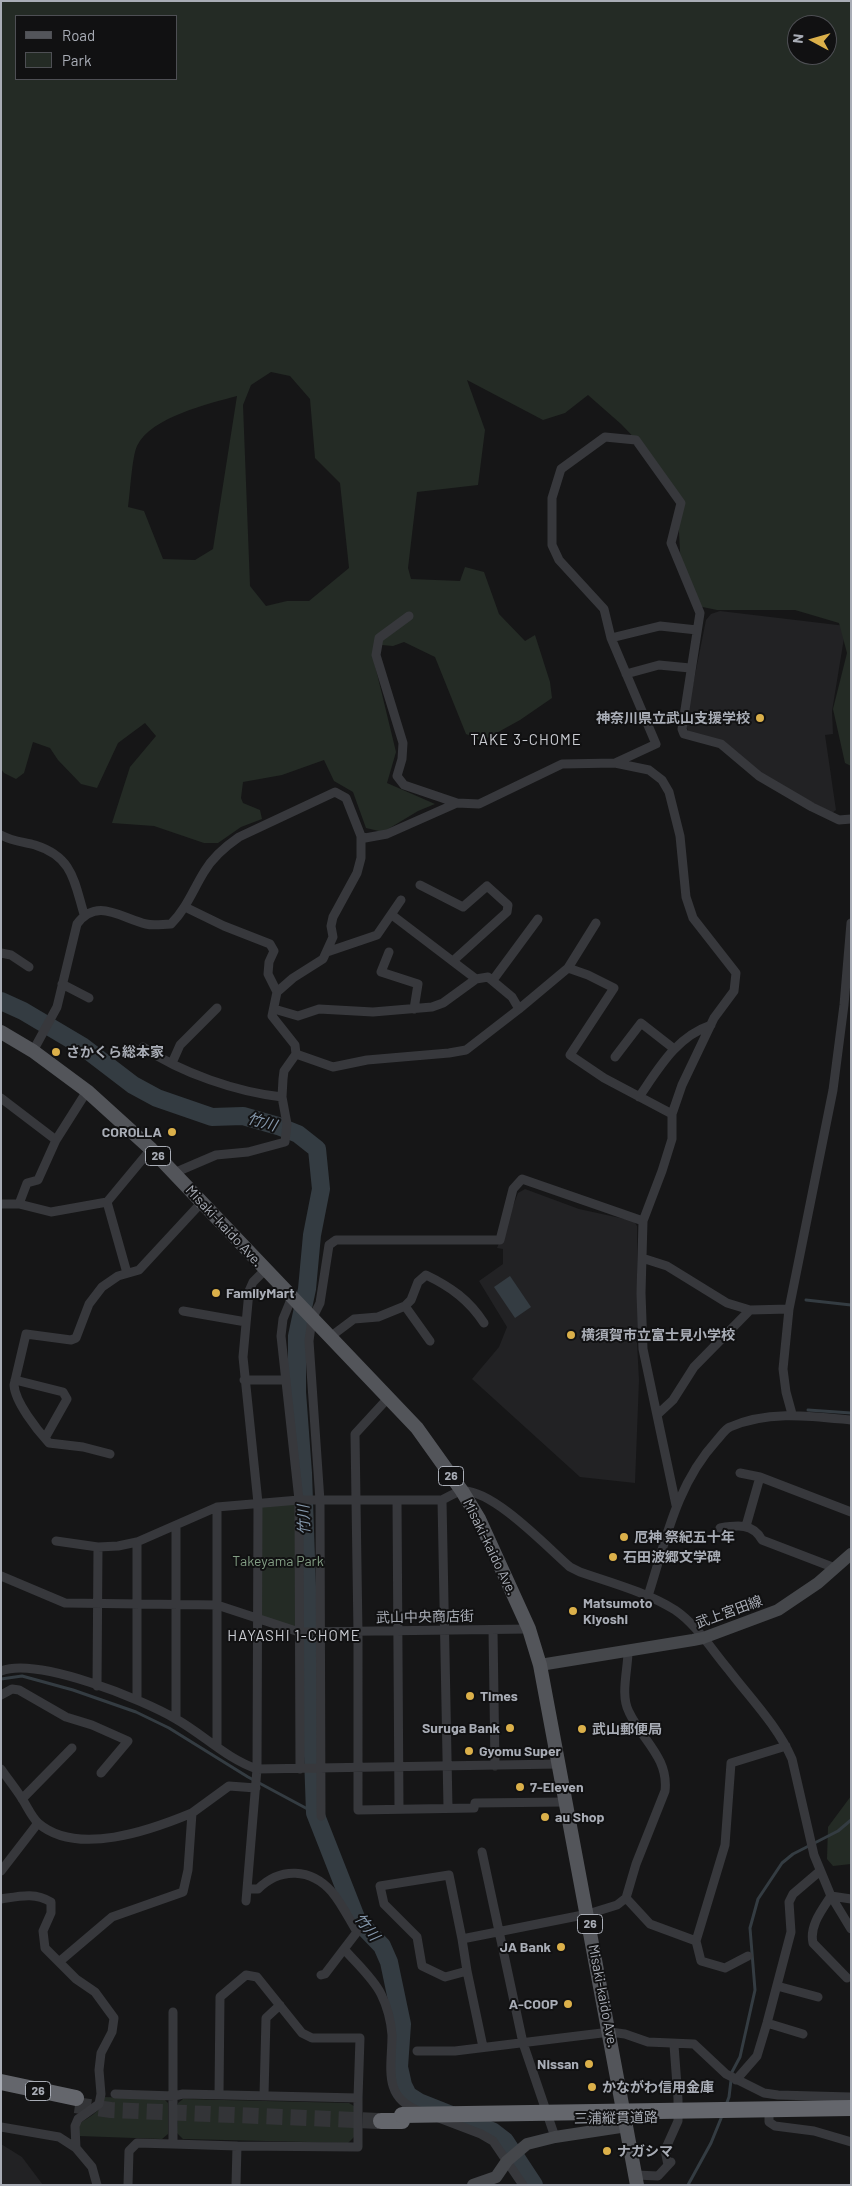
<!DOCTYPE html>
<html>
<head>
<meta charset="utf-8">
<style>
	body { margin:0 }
	#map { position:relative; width:852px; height:2186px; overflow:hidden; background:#161617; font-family:Barlow,sans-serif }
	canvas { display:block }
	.frame { position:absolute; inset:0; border:2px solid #a9adb6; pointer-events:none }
	.legend { position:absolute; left:15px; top:15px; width:162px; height:65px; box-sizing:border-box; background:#111112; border:1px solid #4e4f54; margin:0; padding:6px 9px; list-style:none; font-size:15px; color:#a9adb6 }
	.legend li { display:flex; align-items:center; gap:10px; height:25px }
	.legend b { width:25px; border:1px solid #4e4f54 }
	.north { position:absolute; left:787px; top:15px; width:50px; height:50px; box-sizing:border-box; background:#111112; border:1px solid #4e4f54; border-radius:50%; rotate:276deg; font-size:14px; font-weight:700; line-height:20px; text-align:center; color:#a9adb6 }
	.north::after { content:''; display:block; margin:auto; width:18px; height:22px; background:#dbb04a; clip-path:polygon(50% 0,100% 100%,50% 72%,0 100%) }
</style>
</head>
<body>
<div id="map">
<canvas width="852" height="2186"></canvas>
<div class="frame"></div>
<ul class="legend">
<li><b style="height:6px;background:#53555a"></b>Road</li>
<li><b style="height:14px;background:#242b25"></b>Park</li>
</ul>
<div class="north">N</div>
</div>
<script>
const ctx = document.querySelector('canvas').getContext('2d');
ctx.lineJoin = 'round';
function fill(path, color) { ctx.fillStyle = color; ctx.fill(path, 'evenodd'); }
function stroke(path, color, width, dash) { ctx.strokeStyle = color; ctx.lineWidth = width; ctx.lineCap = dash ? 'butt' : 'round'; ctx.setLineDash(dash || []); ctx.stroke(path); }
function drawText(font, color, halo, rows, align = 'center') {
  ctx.font = font + ' Barlow,"Noto Sans JP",sans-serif'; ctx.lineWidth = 4; ctx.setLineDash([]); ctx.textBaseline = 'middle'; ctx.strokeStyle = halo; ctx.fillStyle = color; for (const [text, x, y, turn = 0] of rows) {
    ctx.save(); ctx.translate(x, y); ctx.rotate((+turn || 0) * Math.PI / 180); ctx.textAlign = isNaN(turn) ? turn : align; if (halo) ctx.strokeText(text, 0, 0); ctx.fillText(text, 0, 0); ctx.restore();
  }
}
fill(new Path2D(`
	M 720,611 L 846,626 L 832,711 L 833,734 L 825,735 L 836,810 L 832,813 L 762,775 L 720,742 L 689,732 L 685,725 L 706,620 L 711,614 Z
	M 525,1189 L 579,1209 L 634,1221 L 637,1226 L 637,1279 L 641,1327 L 637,1343 L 639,1380 L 635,1483 L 580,1477 L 472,1379 L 499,1347 L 507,1327 L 479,1281 L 503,1264 L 503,1249 L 497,1248 L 518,1193 Z
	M 1,2144 L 22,2157 L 43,2185 L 1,2185 Z`), '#222224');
fill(new Path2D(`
	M 1,1 L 851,1 L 851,766 L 845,763 L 833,709 L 847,653 L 839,623 L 795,610 L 717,610 L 693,605 L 681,570 L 677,494 L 649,453 L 621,424 L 588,395 L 565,413 L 543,420 L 467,380 L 485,430 L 478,485 L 417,492 L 408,568 L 411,579 L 460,581 L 465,567 L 484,572 L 499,614 L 525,641 L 535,635 L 550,682 L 552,698 L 520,720 L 482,741 L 466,734 L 435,657 L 404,642 L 393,646 L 382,645 L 372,653 L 396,752 L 387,783 L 435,804 L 418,811 L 383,832 L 366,828 L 353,792 L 334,781 L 324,760 L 282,775 L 243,782 L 241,798 L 243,803 L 260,810 L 262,819 L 241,827 L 218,843 L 204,843 L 154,826 L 112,823 L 130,767 L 156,736 L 145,723 L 118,743 L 97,788 L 81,784 L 58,760 L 50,748 L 33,742 L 24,773 L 16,779 L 4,773 L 1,769 ZM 16,16 L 176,16 L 176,79 L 16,79 ZM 797,25 L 827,25 L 827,55 L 797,55 ZM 271,372 L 290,376 L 310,399 L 315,458 L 340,483 L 349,568 L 309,601 L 287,601 L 266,606 L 250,586 L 243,405 L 251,385 ZM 237,396 L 213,549 L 195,560 L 163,559 L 144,511 L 128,507 C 130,494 132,456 137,446 C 151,417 208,404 237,396 Z
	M 299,1500 L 299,1632 L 258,1619 L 258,1503 Z
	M 851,1796 L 851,1864 L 833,1866 L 827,1859 L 828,1827 Z
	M 104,2097 L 164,2099 L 168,2103 L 168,2134 L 162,2139 L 79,2136 L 79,2124 C 90,2116 103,2111 104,2097 Z
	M 183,2099 L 349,2103 L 354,2106 L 354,2137 L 348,2143 L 183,2139 L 177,2133 L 178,2103 Z`), '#242b25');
fill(new Path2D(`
	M 510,1276 L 531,1307 L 515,1318 L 494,1287 Z`), '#343c42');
stroke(new Path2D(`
	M 806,1300 L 851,1305
	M 808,1410 L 851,1413
	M 1,1679 L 22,1676 L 73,1690 L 136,1712 L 169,1728 L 248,1777 L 315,1813
	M 726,2105 L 729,2097 L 732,2072 L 740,2057 L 755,1990 L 750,1928 L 758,1899 L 782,1863 L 793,1854 L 838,1831 L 851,1820
	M 688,2185 L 711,2143 L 722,2116`), '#343c42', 3);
stroke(new Path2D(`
	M 1,1001 L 23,1011 L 82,1046 L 133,1085 L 157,1098 L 212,1117 L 243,1116 L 278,1126 L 298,1134 L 317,1149 L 321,1189 L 312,1235 L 307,1289 L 297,1336 L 297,1392 L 303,1473 L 315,1813 L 357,1920 L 382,1946 L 389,1962 L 402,2024 L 399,2067 L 403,2085 L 408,2095 L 419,2102 L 492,2131 L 505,2141 L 534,2185`), '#343c42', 18);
stroke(new Path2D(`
	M 75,2105 L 111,2110 L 381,2121`), '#333437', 16, [16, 8]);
stroke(new Path2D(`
	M 409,616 L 379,638 L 376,655 L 403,743 L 402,759 L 397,776 L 404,785 L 457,803
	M 611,638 L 660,626 L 697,630
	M 626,674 L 659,665 L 690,668
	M 615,763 L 656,744 L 611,638 L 604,609 L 559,560 L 552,545 L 552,498 L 561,469 L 605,437 L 636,440 L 681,503 L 671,543 L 700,613 L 682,729 L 684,734 L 721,744 L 759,776 L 812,807 L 839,820 L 851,819
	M 1,835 C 11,841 24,842 35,845 C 73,857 74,881 84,914
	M 361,836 L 365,838 L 387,834 L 457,803 L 479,804 L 562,764 L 615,763 L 649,770 L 662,780 L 669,792 L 680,836 L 686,897 L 693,918 L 736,973 L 734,991 L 714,1018 L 682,1085 L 672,1114 L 672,1139 L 662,1171 L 643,1221
	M 420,885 L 463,907 L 487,886 L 508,905 L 507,912 L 454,960
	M 185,907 L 224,926 L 270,944 L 274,951 L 269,962 L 268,974 L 277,992 L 272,1016 L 295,1045 L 296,1054
	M 392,915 L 476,979
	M 327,952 L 377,935 L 401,900
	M 389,952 L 381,972 L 418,984 L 414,1009
	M 1,953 L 11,955 L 29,967
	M 568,968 L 588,975 L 614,988 L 570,1055 L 604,1078 L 672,1114
	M 493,980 L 538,919
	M 62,984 L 89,998
	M 274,1009 L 298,1016 L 319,1009 L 373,1012 L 432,1007 L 443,1003 L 476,979 L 488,977 L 512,997 L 519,1009
	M 143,1047 C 181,1073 237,1092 282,1097
	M 33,1051 L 57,1007 L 77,924 C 97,897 121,918 146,924 C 154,926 163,924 171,924 C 186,909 193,890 204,872 C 212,858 226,846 239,837 L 335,792 L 346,798 L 361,836 L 361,858 L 357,873 L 333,917 L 331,926 L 333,937 L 323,959 L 293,978 L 277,992
	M 615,1057 L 641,1023 L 673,1048
	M 172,1063 L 180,1045 L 217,1008
	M 639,1097 C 659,1068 676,1037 711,1025
	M 1,1098 L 56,1140 L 38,1180 L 27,1183 L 19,1204
	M 56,1140 L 87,1091
	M 174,1173 L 216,1155 L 248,1152 L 285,1142 L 287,1124 L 282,1097 L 283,1079 L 284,1071 L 296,1054 L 333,1067 L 367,1060 L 449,1053 L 466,1050 L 519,1009 L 568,968 L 596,923
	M 107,1202 L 127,1273
	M 1,1204 L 19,1204 L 51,1212 L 107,1202 L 151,1149
	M 642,1258 L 667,1266 L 727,1303 L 750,1310
	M 292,1297 L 283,1319 L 281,1336 L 299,1500 L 300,1769
	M 405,1306 L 430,1341
	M 183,1311 L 246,1322
	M 330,1337 L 354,1319 L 378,1317 L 405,1306 L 411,1300 L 418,1282 L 426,1275 C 451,1287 469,1300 484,1323
	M 15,1380 L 63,1392 L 67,1399 L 45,1438
	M 244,1380 L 286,1380
	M 389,1397 L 355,1434 L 358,1633 L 358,1810 L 474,1808 L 475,1803 L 566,1802
	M 658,1414 L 673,1400 L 694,1367 L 750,1310 L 789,1309
	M 792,1414 L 786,1392 L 783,1369 L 789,1309 L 833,1090 L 844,1005 L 851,923
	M 110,1454 L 83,1447 L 49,1443 C 37,1430 15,1402 14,1385 L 26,1334 L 71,1340 L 76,1338 L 89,1304 L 102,1287 L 118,1276 L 139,1270 L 202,1202
	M 740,1473 L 760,1477 L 851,1512
	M 397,1500 L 399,1809
	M 442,1500 L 448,1808
	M 217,1507 L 217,1747
	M 176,1526 L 176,1719
	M 746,1526 L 760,1477
	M 720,1528 C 737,1525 753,1523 762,1540 L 835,1568
	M 56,1541 L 98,1547 L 97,1686
	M 98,1547 L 118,1546 L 137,1542 L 217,1507 L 299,1500 L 442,1500 C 448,1497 457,1491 464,1491 C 494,1491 546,1546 570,1567 L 580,1572 C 612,1583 646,1592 675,1610 C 696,1624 712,1650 728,1669 C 750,1698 777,1725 792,1759 L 814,1855 L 831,1896 L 851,1929
	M 1,1576 L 65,1603 L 217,1605 L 299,1632 L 529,1629
	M 648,1596 C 666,1540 676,1485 717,1440 C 721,1436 725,1429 730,1427 C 768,1410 811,1416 851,1420
	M 493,1630 L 495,1766
	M 1,1671 C 38,1657 142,1699 176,1719 C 204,1735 227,1759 257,1769 L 559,1764
	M 1,1695 L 12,1689 L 19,1690 L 66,1717 L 92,1725 L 128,1741 L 101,1773
	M 137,1700 L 137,1542
	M 1,1769 C 8,1779 15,1788 21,1797 C 27,1806 31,1816 38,1823 C 77,1857 151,1830 192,1813
	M 22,1799 L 72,1748
	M 321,1816 L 320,1501 L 309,1341 L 312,1319 L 320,1303 L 329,1245 L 336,1240 L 500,1240 L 513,1189 L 522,1179 L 643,1221 L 641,1293 L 643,1349 L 676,1505
	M 482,1852 L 523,2043 L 555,2137
	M 1,1871 L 38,1823
	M 247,1889 L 258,1889 C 280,1867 311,1868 332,1892 C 342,1904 349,1919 357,1932 L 344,1949
	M 626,1898 L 636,1864 L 665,1791 C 669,1758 642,1740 629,1712 C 620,1695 628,1670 628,1651
	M 1,1899 C 20,1896 35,1892 51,1902 L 51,1913 L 43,1931 L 45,1948 L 76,1979 L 95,1992 L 114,2018 L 112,2032 L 101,2053 L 99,2070 L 101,2094 L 99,2104 L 78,2119 L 75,2126 L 76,2148 L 92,2167 L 97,2185
	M 246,1901 L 257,1769 L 258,1503 L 243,1357 L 249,1291 L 253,1282 L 265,1270
	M 462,1939 L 467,1971
	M 696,1941 L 701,1961 L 725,1968 L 748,1956
	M 59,1962 L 112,1917 L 183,1892 L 188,1870 L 192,1813 L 229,1786 L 256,1788
	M 321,1975 L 325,1974 L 344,1949 C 356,1963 373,1978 381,1994 C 387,2006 391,2022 392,2035 C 392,2067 382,2097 419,2111
	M 847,1978 L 813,1943 C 809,1926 822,1910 831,1896 L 851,1899
	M 777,1986 L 818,1997
	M 767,2023 L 803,2034
	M 483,2047 L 467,1971 L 445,1977 L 422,1966 L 417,1937 L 384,1904 L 380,1886 L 449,1875 L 462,1939 L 588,1914 L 617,1905 L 626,1898 L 650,1924 L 696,1941 L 725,1845 L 731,1763 L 786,1746
	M 417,2051 L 455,2051 L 610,2032 L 625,2034 L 648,2042 L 694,2044 L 726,2074 L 764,2093 L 778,2095 L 851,2097
	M 736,2080 L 757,2056 L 767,2023 L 791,1932 L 789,1902 L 793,1894 L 820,1871
	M 115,2094 L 174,2096 L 183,2094 L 358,2098 L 358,2147 L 237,2146 L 236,2185
	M 219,2095 L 220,1997 L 246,1975 L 257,1977 L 302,2033 L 312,2038 L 360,2038 L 358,2098
	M 264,2095 L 266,2018 L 280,2005
	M 769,2107 L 769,2122 L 775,2126 L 814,2131 L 851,2142
	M 439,2118 L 481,2134 L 493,2141 L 523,2185
	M 1,2127 L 59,2137 L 76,2148
	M 173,2144 L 237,2146
	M 668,2165 L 665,2150 L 678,2121 L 678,2099 L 674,2045
	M 636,2175 L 658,2176 L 671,2162
	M 128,2185 L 129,2151 L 137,2143 L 173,2144 L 173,2012`), '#37383c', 9);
stroke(new Path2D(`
	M 540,1665 L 693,1640 L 703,1638 L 778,1610 L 818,1583 L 851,1554
	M 473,2185 L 496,2177 L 507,2161 L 527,2144 L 555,2137 L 627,2126`), '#45474b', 12);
stroke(new Path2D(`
	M 1,1032 L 33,1051 L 87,1091 L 151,1149 L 417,1428 L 462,1491 L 479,1519 L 529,1629 L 540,1665 L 637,2185`), '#53555a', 14);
stroke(new Path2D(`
	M 1,2082 L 76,2098
	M 381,2121 L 402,2121`), '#64666c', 16);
stroke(new Path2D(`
	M 402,2115 L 851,2108`), '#64666c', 16);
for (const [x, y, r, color] of [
	[760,718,5,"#dbb04a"],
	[56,1052,5,"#dbb04a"],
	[172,1132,5,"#dbb04a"],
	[216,1293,5,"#dbb04a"],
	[571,1335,5,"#dbb04a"],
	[624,1537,5,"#dbb04a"],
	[613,1557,5,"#dbb04a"],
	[573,1611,5,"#dbb04a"],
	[470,1696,5,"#dbb04a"],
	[510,1728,5,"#dbb04a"],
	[582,1729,5,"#dbb04a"],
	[469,1751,5,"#dbb04a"],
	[520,1787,5,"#dbb04a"],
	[545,1817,5,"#dbb04a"],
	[561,1947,5,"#dbb04a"],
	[568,2004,5,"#dbb04a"],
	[589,2064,5,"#dbb04a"],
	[592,2087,5,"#dbb04a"],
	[607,2151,5,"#dbb04a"]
]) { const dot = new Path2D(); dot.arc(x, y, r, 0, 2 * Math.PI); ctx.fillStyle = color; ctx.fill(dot); stroke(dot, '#111112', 2); }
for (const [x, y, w] of [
	[158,1156,25],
	[451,1476,25],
	[590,1924,25],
	[38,2091,25]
]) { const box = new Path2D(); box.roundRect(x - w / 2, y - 9.5, w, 19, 4); ctx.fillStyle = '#111112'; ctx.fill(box); stroke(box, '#a9adb6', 1); }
drawText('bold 12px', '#a9adb6', null, [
	["26",158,1156],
	["26",451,1476],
	["26",590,1924],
	["26",38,2091]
]);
drawText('bold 14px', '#a9adb6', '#111112', [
	["神奈川県立武山支援学校",750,718,"right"],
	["さかくら総本家",66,1052],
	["COROLLA",162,1132,"right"],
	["FamilyMart",226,1293],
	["横須賀市立富士見小学校",581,1335],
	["厄神 祭紀五十年",634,1537],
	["石田波郷文学碑",623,1557],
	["Matsumoto",583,1603],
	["Kiyoshi",583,1619],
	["Times",480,1696],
	["Suruga Bank",500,1728,"right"],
	["武山郵便局",592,1729],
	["Gyomu Super",479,1751],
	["7-Eleven",530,1787],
	["au Shop",555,1817],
	["JA Bank",551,1947,"right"],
	["A-COOP",558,2004,"right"],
	["Nissan",579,2064,"right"],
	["かながわ信用金庫",602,2087],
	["ナガシマ",617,2151]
], 'left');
drawText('14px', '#a9adb6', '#111112', [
	["Misaki-kaido Ave.",224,1226,47],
	["Misaki-kaido Ave.",490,1547,64],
	["武上宮田線",729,1612,-20],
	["武山中央商店街",425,1617,-1],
	["Misaki-kaido Ave.",603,1996,79],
	["三浦縦貫道路",616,2118,-1]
]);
drawText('14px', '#839e85', '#111112', [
	["Takeyama Park",278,1561]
]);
ctx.letterSpacing = '1px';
drawText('15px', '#caccd2', '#111112', [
	["TAKE 3-CHOME",526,740],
	["HAYASHI 1-CHOME",294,1636]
]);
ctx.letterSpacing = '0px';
drawText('italic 15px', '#8598ac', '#111112', [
	["竹川",262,1122,16],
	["竹川",304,1520,-92],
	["竹川",367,1927,52]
]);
</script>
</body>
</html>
